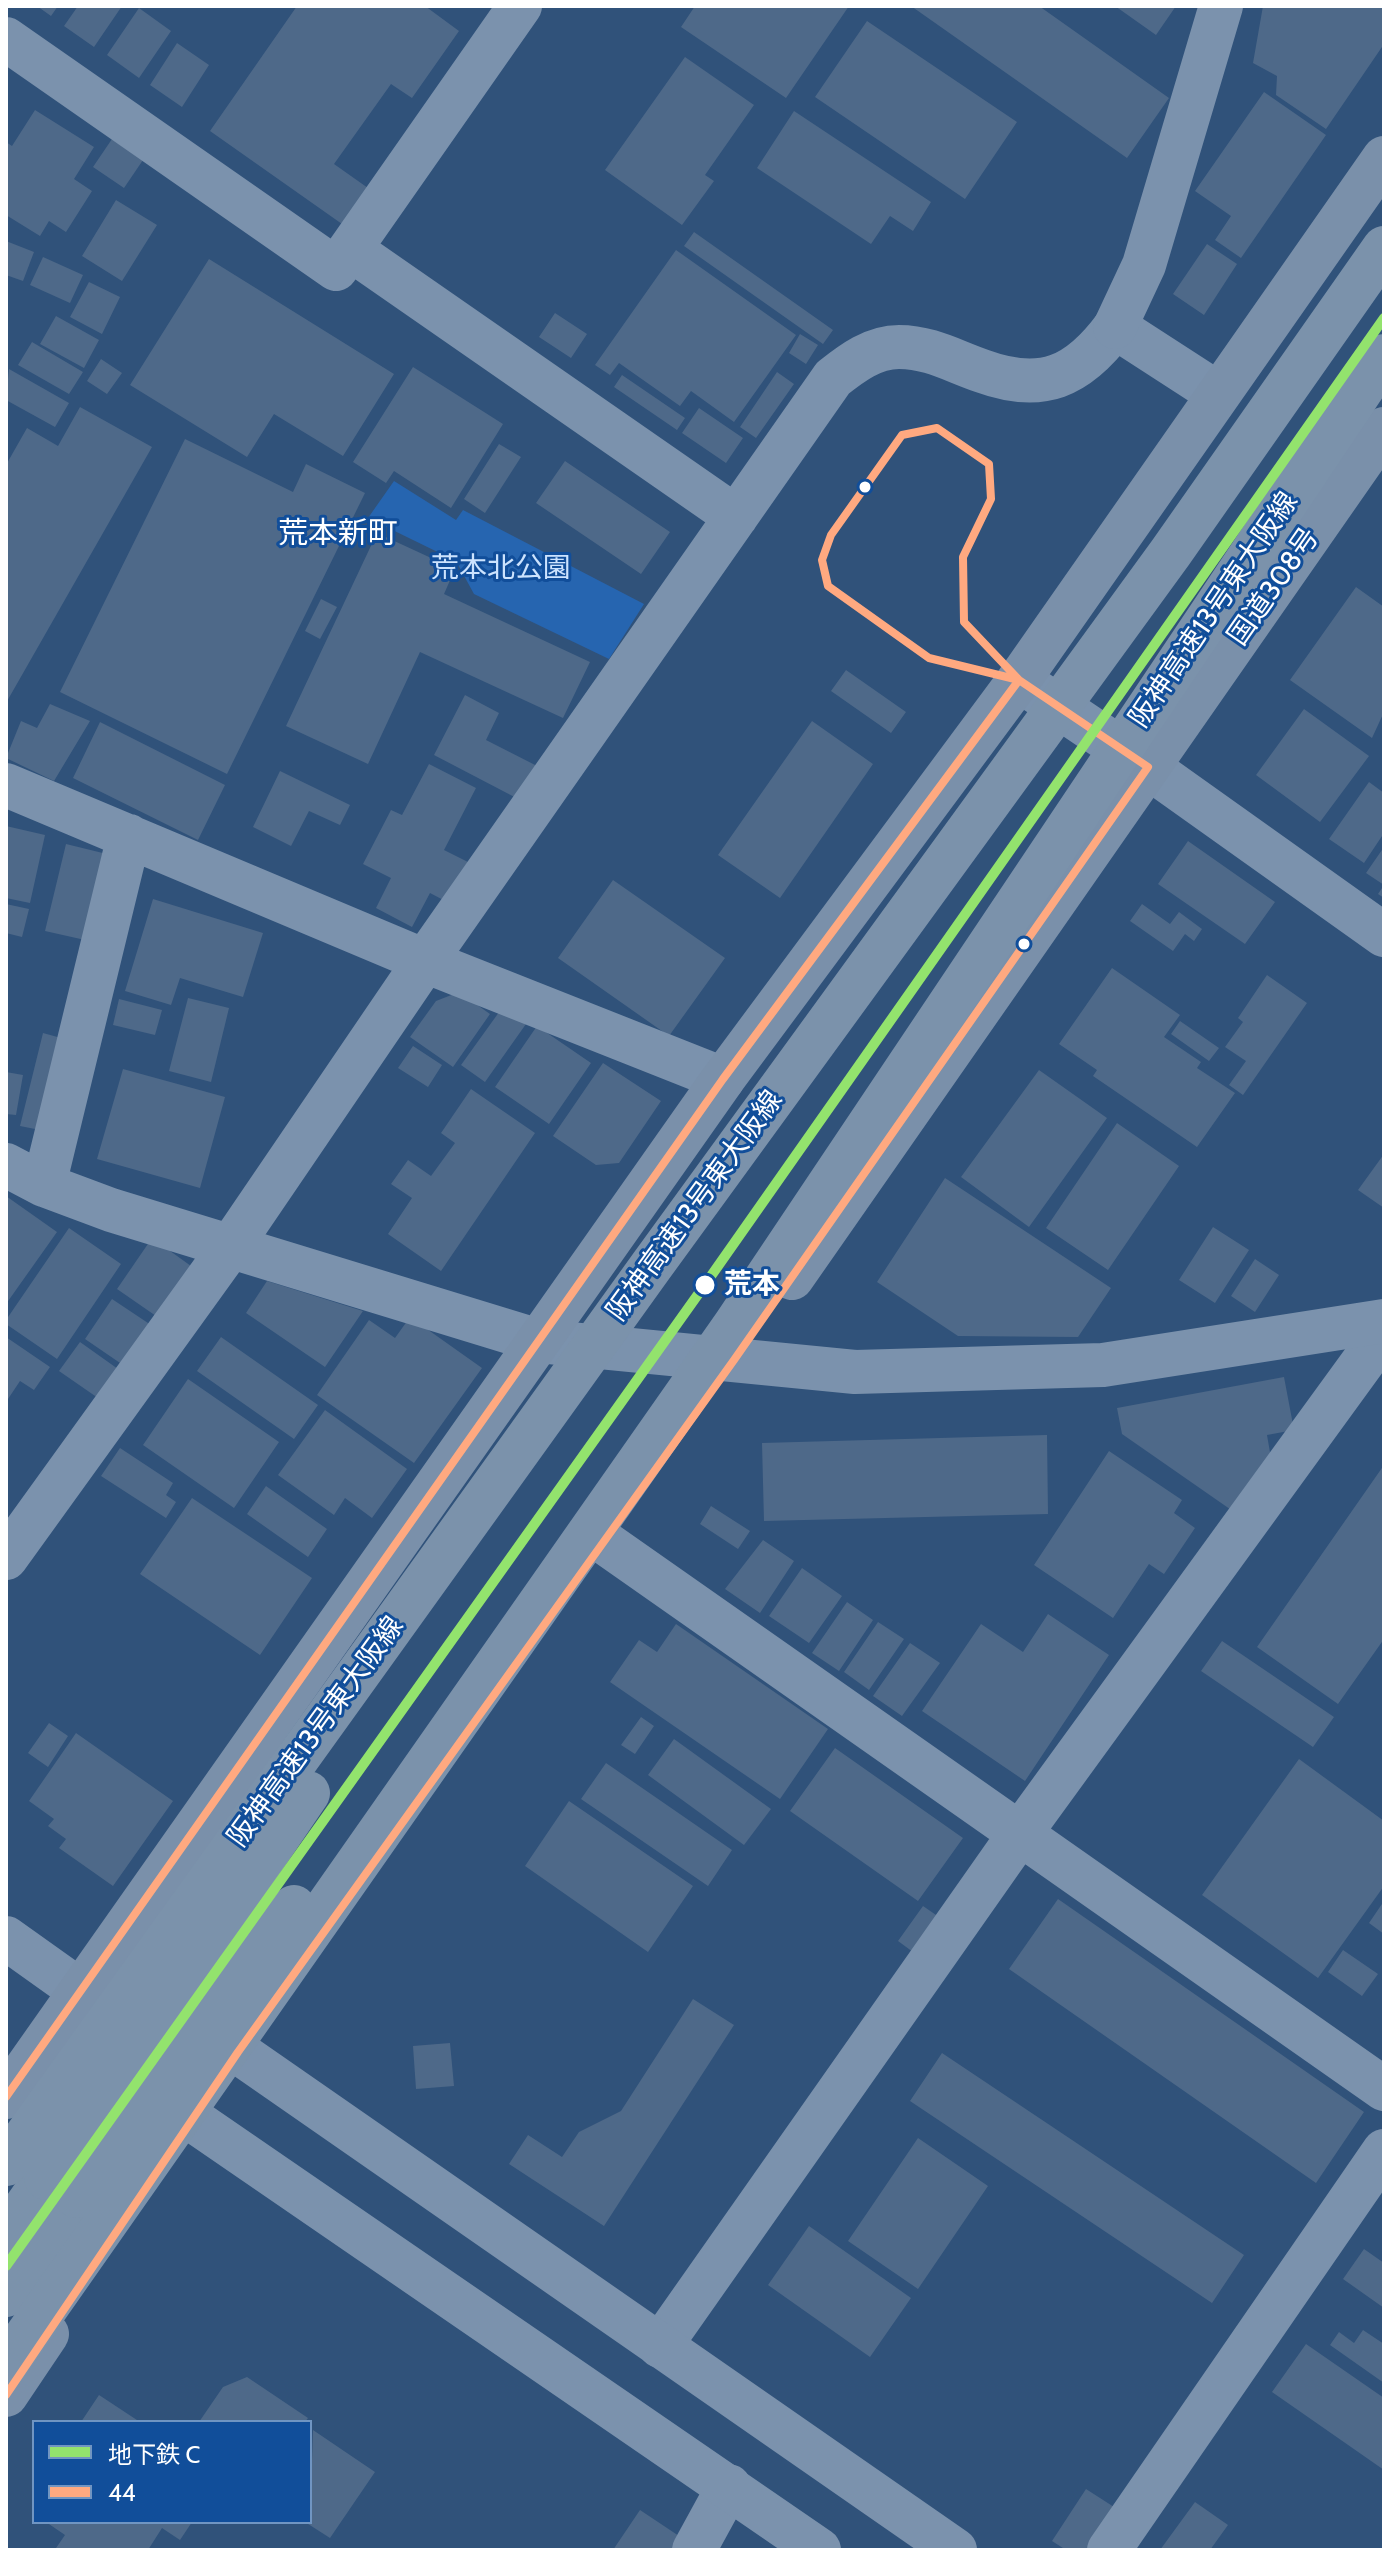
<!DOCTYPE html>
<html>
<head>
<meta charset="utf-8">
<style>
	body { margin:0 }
	#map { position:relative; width:1390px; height:2556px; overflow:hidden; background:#30527a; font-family:Cabin,"Noto Sans JP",sans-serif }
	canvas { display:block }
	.frame { position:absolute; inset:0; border:8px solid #fff; pointer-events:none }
	.legend { position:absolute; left:32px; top:2420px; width:280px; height:104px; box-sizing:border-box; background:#114e9a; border:2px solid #7095c2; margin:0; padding:10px 14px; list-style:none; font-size:24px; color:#fff }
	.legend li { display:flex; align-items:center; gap:16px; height:40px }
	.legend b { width:40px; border:2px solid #7095c2 }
</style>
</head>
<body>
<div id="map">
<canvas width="1390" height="2556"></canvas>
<div class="frame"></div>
<ul class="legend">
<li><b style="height:10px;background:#93e36d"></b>地下鉄 C</li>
<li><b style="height:10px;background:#ffa980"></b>44</li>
</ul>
</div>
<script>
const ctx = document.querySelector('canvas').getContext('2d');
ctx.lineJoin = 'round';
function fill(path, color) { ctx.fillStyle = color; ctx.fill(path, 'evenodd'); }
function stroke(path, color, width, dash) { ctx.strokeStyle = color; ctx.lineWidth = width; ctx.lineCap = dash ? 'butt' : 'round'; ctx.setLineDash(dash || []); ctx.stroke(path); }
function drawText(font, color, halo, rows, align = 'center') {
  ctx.font = font + ' Cabin,"Noto Sans JP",sans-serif'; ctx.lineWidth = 6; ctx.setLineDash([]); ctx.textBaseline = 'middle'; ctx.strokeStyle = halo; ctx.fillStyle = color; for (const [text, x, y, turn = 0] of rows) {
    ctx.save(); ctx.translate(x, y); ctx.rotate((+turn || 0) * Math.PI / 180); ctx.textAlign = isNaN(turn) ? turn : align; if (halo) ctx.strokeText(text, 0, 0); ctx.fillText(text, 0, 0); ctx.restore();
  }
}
fill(new Path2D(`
	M 394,481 L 456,520 L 463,510 L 644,604 L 609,659 L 474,594 L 456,561 L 368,518 Z`), '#2665b0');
fill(new Path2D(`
	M 37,6 L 58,6 L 51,16 Z
	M 78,6 L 122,6 L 94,47 L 64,26 Z
	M 297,6 L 425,6 L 459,31 L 412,98 L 391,84 L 334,164 L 368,188 L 342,224 L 210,131 Z
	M 695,6 L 849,6 L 786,98 L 681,27 Z
	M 911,6 L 1039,6 L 1169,98 L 1127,158 Z
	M 1115,6 L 1176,6 L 1156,35 Z
	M 1263,6 L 1384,6 L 1384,44 L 1326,129 L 1276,95 L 1277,76 L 1253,63 Z
	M 139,8 L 171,31 L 139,78 L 107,55 Z
	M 867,21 L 1017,122 L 965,199 L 815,97 Z
	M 177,43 L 209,65 L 182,107 L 150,85 Z
	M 685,57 L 754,105 L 705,175 L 714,181 L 682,225 L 605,170 Z
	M 1264,92 L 1326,135 L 1241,258 L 1215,240 L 1231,216 L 1195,191 Z
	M 35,110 L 94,147 L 74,179 L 92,191 L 66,232 L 49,221 L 40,236 L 6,215 L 6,142 L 12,146 Z
	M 794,111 L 931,202 L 913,231 L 890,216 L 871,244 L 757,168 Z
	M 112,139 L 143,160 L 124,188 L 93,167 Z
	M 116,200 L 157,225 L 122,281 L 82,256 Z
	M 694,232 L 833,330 L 823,344 L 684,246 Z
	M 6,241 L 34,252 L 23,281 L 6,275 Z
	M 1207,244 L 1237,264 L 1204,315 L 1173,294 Z
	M 676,250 L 796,335 L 734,422 L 691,391 L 680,406 L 619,363 L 610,375 L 595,365 Z
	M 43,257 L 83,275 L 70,303 L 30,285 Z
	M 209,259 L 394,374 L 343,456 L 274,414 L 247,457 L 130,385 Z
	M 89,282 L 120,297 L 102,334 L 70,317 Z
	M 555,313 L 587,334 L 571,358 L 539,337 Z
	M 56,316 L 99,340 L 84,368 L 40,344 Z
	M 800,334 L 818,345 L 806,364 L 789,353 Z
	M 32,342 L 83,372 L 69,394 L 18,365 Z
	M 101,359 L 122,373 L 107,394 L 87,381 Z
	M 413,367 L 503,424 L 451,508 L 394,471 L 386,483 L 353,462 Z
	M 9,369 L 69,403 L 55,427 L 6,400 Z
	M 777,372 L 794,384 L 756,438 L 740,427 Z
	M 622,375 L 685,418 L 677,430 L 614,387 Z
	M 80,407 L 152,447 L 6,703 L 6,465 L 27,428 L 58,446 Z
	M 699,408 L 743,438 L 726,463 L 682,433 Z
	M 185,439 L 293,492 L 306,464 L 365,493 L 227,774 L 60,692 Z
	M 499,444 L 521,457 L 485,513 L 464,499 Z
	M 565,461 L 670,532 L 641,574 L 536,503 Z
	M 377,533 L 455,569 L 444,594 L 590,662 L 563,718 L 420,652 L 368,764 L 286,726 Z
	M 1356,587 L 1384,607 L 1384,712 L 1372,738 L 1290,680 Z
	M 321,599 L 337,607 L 320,639 L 305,631 Z
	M 846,670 L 906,712 L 891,733 L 831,691 Z
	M 465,695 L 499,713 L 486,740 L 541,768 L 524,802 L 434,755 Z
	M 50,704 L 90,721 L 54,781 L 6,758 L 21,721 L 37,728 Z
	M 1304,709 L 1369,756 L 1320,822 L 1256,775 Z
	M 812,721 L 873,764 L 780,898 L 718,855 Z
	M 100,722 L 225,785 L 198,840 L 73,778 Z
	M 429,764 L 476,788 L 444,850 L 472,864 L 451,904 L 430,893 L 412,927 L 376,908 L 391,878 L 363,864 L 391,810 L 402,815 Z
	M 280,771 L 350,805 L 340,825 L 309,811 L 291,846 L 253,827 Z
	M 1369,782 L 1384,793 L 1384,833 L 1364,863 L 1329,839 Z
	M 6,826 L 45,835 L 30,903 L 6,898 Z
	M 1188,841 L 1275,902 L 1245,944 L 1158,884 Z
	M 66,844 L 115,856 L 94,942 L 45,931 Z
	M 1384,847 L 1384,898 L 1378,894 L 1384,885 L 1366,873 Z
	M 613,880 L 725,958 L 669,1036 L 558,958 Z
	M 153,899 L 263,933 L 243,997 L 180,978 L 171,1005 L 125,991 Z
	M 6,904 L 29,909 L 22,937 L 6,933 Z
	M 1142,904 L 1170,924 L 1179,912 L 1202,929 L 1194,941 L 1185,934 L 1173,951 L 1130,921 Z
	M 1112,968 L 1180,1015 L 1164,1037 L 1201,1062 L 1197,1068 L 1235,1093 L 1197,1147 L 1093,1076 L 1097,1070 L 1059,1044 Z
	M 1267,975 L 1307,1003 L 1243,1095 L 1229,1085 L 1246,1061 L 1225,1047 L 1243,1022 L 1238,1018 Z
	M 459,992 L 490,1014 L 453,1067 L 410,1037 L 436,1001 Z
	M 188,998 L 229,1008 L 211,1082 L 169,1071 Z
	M 119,999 L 162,1010 L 155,1035 L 113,1025 Z
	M 502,1008 L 526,1024 L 485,1082 L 461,1065 Z
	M 1180,1021 L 1219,1048 L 1209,1061 L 1171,1034 Z
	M 537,1026 L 591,1063 L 549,1124 L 495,1087 Z
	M 43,1033 L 72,1041 L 50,1132 L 20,1126 Z
	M 413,1046 L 442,1065 L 428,1087 L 398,1068 Z
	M 603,1063 L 661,1101 L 619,1163 L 596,1165 L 553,1136 Z
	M 123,1069 L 225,1097 L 200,1188 L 97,1159 Z
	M 1039,1070 L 1107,1118 L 1029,1227 L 961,1177 Z
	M 6,1072 L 23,1075 L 16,1115 L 6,1114 Z
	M 471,1089 L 535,1133 L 441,1271 L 388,1234 L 412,1198 L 391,1184 L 408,1160 L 431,1176 L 455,1143 L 441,1133 Z
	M 1117,1123 L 1179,1166 L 1108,1270 L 1046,1228 Z
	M 1384,1154 L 1384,1208 L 1358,1190 Z
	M 945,1178 L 1111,1288 L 1078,1337 L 958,1336 L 877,1282 Z
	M 6,1196 L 57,1232 L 6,1304 Z
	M 1213,1227 L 1249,1250 L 1215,1303 L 1179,1280 Z
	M 69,1228 L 121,1264 L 57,1359 L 6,1324 L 6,1320 Z
	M 152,1238 L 191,1266 L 156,1316 L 117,1289 Z
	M 1255,1259 L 1279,1275 L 1255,1312 L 1231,1296 Z
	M 267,1281 L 363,1311 L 325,1367 L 246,1313 Z
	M 112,1299 L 151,1325 L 123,1365 L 85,1339 Z
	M 410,1317 L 482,1368 L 414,1463 L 317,1395 L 369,1320 L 395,1338 Z
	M 6,1337 L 50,1367 L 34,1390 L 20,1381 L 6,1402 Z
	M 221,1337 L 318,1405 L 294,1439 L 197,1371 Z
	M 80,1342 L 118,1369 L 98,1398 L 59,1371 Z
	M 1284,1377 L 1294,1430 L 1267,1435 L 1272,1464 L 1237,1514 L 1122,1434 L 1117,1408 Z
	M 188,1379 L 279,1442 L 234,1508 L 143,1445 Z
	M 325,1410 L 407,1469 L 372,1518 L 345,1498 L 334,1515 L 278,1475 Z
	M 1047,1435 L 1048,1514 L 764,1521 L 762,1443 Z
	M 120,1448 L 173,1483 L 166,1495 L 176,1502 L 166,1518 L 101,1476 Z
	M 1109,1451 L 1182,1500 L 1174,1513 L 1195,1528 L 1164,1574 L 1149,1564 L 1113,1618 L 1034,1565 Z
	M 1384,1465 L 1384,1639 L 1338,1704 L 1257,1647 Z
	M 266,1486 L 327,1529 L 308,1557 L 247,1514 Z
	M 192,1498 L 312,1578 L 260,1655 L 140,1574 Z
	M 711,1506 L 750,1531 L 738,1549 L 700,1524 Z
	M 763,1540 L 794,1561 L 760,1613 L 725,1589 Z
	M 802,1568 L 842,1596 L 809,1643 L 769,1616 Z
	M 847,1602 L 873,1620 L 839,1671 L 812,1653 Z
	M 1048,1614 L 1109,1655 L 1025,1781 L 922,1711 L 981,1624 L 1023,1652 Z
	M 878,1622 L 904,1639 L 869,1690 L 844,1672 Z
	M 676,1624 L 828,1729 L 780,1799 L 610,1682 L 639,1640 L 657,1652 Z
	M 1222,1641 L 1334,1717 L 1313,1747 L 1201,1671 Z
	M 910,1643 L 940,1663 L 902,1716 L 873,1696 Z
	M 641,1717 L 654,1726 L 635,1754 L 621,1745 Z
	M 49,1723 L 68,1736 L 48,1767 L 28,1753 Z
	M 76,1733 L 173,1801 L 113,1886 L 59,1848 L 66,1839 L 48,1826 L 54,1819 L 29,1801 Z
	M 674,1739 L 771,1809 L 744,1845 L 648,1775 Z
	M 835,1748 L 963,1838 L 918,1901 L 790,1811 Z
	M 1299,1759 L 1384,1821 L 1384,1886 L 1318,1978 L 1202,1895 Z
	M 606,1763 L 732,1850 L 708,1886 L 581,1799 Z
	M 569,1801 L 693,1886 L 648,1952 L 525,1866 Z
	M 1058,1899 L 1364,2112 L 1316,2183 L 1009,1969 Z
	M 1384,1901 L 1384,1934 L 1369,1923 Z
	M 923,1906 L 939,1917 L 913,1952 L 898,1941 Z
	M 1343,1950 L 1378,1974 L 1362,1996 L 1328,1972 Z
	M 693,1999 L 734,2025 L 604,2226 L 509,2164 L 528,2135 L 562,2157 L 579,2132 L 621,2111 Z
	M 450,2043 L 454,2086 L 416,2089 L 413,2046 Z
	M 942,2053 L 1244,2255 L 1212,2303 L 910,2101 Z
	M 918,2138 L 988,2186 L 918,2289 L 848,2241 Z
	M 809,2226 L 911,2298 L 870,2357 L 768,2285 Z
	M 1364,2249 L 1384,2263 L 1384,2308 L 1343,2279 Z
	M 1363,2330 L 1384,2344 L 1384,2383 L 1330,2345 L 1339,2332 L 1354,2343 Z
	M 1306,2344 L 1384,2398 L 1384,2470 L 1272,2392 Z
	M 247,2377 L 308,2418 L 305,2422 L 199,2422 L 223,2387 Z
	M 99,2395 L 140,2422 L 81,2422 Z
	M 313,2430 L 375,2472 L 330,2538 L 305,2522 L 310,2522 Z
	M 1086,2489 L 1114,2507 L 1086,2550 L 1066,2550 L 1052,2541 Z
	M 1195,2502 L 1228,2525 L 1210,2550 L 1160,2550 Z
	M 640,2510 L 688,2542 L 682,2550 L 613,2550 Z
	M 46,2522 L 192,2522 L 180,2540 L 162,2528 L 148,2550 L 59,2550 L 56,2548 L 65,2535 Z`), '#4e6989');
stroke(new Path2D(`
	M 6,39 L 336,269 L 520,6
	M 350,249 L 736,517
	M 1019,680 L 1148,767 L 1384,935
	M 6,785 L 425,961 L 723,1079
	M 6,1165 L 44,1185 L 111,1210 L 539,1341
	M 44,1185 L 129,836
	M 604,1542 L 1384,2089
	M 6,1558 L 231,1246 L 425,961 L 833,378 C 852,363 873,347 899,347 C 930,347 953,361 982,371 C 1042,393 1078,377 1115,327 L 1217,393
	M 660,2346 L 1019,1835 L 1384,1333
	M 694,2550 L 729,2486
	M 1109,2550 L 1384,2151`), '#7b92ad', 44);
stroke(new Path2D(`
	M 1115,327 L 1144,265 L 1221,6
	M 539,1341 L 855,1372 L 1103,1365 L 1384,1321
	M 6,1938 L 79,1990 L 104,2019
	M 193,2035 L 238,2052 L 955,2550
	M 160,2082 L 193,2120 L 819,2550`), '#7b92ad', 44);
stroke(new Path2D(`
	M 792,1278 L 1384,429
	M 6,2097 L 723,1079 L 1019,680 L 1384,158
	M 6,2395 L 47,2334`), '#7a90aa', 44);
stroke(new Path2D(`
	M 6,2235 L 46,2178
	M 6,2295 L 76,2196`), '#7b92ab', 44);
stroke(new Path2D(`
	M 6,2164 L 652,1265 L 1171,552 L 1384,248
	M 46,2178 L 308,1793
	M 76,2196 L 294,1907
	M 6,2365 L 735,1325 L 1384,356`), '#7b92ab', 44);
stroke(new Path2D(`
	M 937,428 L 989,464 L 991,499 L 963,557 L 964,622 L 1019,680 L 929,658 L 828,586 L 822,560 L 831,535 L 902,435 Z
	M 1019,680 L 1148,767
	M 6,2097 L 723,1079 L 1019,680
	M 6,2395 L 238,2052 L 734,1360 L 1148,767`), '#ffa980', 8);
stroke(new Path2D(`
	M 6,2266 L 704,1286 L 1384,318`), '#93e36d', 10);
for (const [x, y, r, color] of [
	[865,487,7,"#fff"],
	[1024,944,7,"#fff"],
	[705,1285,11,"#fff"]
]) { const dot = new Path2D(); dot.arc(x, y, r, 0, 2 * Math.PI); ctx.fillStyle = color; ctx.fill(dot); stroke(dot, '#114e9a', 3); }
drawText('28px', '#cce3fe', '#114e9a', [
	["荒本北公園",501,569]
]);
drawText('28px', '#fff', '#114e9a', [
	["国道308号",1274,587,-55],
	["阪神高速13号東大阪線",1214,610,-56],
	["阪神高速13号東大阪線",695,1206,-54],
	["阪神高速13号東大阪線",316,1732,-54]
]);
drawText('bold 28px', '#fff', '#114e9a', [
	["荒本",724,1285]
], 'left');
drawText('30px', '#fff', '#114e9a', [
	["荒本新町",338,534]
]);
</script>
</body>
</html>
